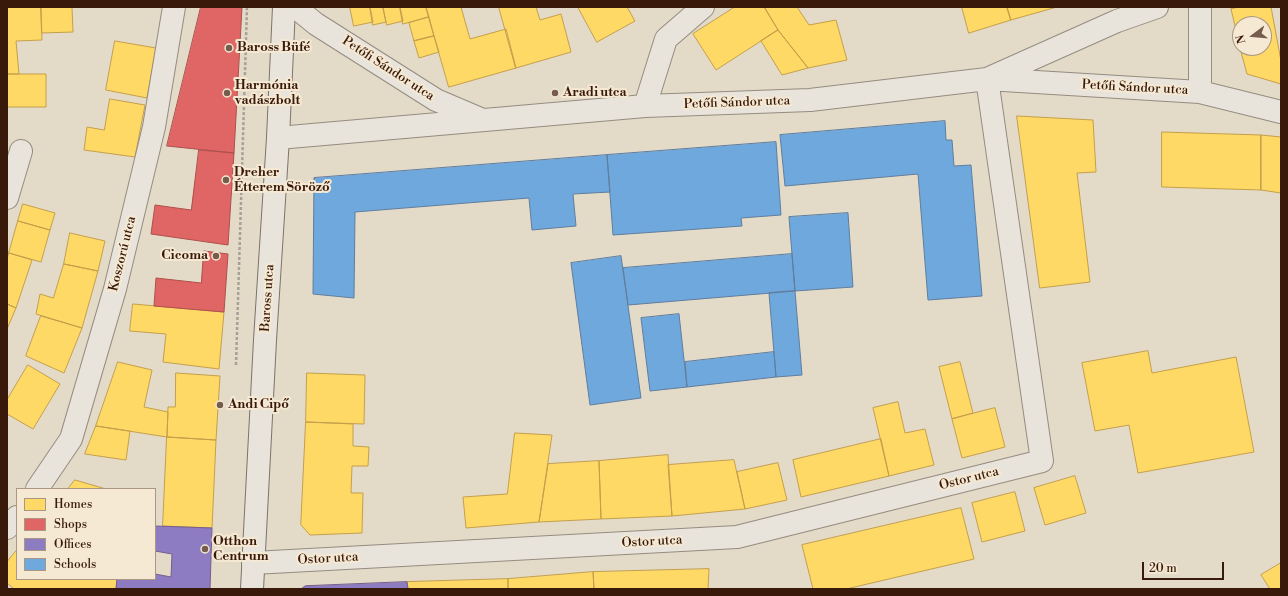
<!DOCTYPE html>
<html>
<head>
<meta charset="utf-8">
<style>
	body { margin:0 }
	#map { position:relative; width:1288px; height:596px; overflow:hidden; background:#e3dac8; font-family:"Libre Bodoni",serif }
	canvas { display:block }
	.frame { position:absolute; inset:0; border:8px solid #391909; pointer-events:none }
	.legend { position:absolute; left:16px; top:488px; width:140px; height:92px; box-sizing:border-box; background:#f5e9d3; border:1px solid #aa9682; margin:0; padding:5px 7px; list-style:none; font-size:12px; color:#391909 }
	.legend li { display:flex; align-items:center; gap:8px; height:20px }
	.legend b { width:20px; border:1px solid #aa9682 }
	.north { position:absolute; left:1232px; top:16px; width:40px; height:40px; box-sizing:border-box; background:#f5e9d3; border:1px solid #aa9682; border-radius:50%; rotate:254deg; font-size:11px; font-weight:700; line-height:16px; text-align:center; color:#391909 }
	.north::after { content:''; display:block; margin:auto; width:14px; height:18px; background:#745d4c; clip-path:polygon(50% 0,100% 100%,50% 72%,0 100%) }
	.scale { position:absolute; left:1142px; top:562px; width:82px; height:18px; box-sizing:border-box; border:2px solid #391909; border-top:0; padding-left:5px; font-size:12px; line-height:14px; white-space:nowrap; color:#391909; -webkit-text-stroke:3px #f5e9d3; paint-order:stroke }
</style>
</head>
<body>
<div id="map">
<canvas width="1288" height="596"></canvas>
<div class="frame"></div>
<ul class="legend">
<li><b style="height:11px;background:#ffd966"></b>Homes</li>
<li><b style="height:11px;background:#e06666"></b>Shops</li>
<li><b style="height:11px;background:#8e7cc3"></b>Offices</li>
<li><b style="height:11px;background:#6fa8dc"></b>Schools</li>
</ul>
<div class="north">N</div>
<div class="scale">20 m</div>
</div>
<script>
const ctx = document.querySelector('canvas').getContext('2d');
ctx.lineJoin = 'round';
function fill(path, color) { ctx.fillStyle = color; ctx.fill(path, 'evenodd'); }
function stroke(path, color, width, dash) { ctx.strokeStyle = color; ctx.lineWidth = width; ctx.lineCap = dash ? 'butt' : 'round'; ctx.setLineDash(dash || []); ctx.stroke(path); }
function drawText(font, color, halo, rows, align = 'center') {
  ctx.font = font + ' "Libre Bodoni",serif'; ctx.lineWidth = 4; ctx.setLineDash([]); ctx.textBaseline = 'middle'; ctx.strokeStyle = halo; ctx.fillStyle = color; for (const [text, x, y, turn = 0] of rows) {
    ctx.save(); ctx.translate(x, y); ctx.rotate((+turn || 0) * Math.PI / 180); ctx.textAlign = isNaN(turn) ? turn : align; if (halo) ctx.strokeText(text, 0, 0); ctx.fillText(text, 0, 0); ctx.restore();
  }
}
const homes = new Path2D(`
	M 7,7 L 41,7 L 42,40 L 16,41 L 19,74 L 7,74 Z
	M 41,7 L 72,7 L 73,32 L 42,33 Z
	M 350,7 L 370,7 L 373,22 L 354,26 Z
	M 370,7 L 383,7 L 386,22 L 373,25 Z
	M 383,7 L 400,7 L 403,21 L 387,25 Z
	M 400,7 L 426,7 L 429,17 L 403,24 Z
	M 426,7 L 461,7 L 470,39 L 506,29 L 516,68 L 449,87 Z
	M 499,7 L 536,7 L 540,20 L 561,14 L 571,52 L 516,68 Z
	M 578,7 L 627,7 L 635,21 L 597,42 Z
	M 735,7 L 764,7 L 778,30 L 716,70 L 693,34 Z
	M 766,7 L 797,7 L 809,25 L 836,20 L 847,60 L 808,68 L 778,30 L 765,8 Z
	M 962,7 L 1007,7 L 1011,20 L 969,33 Z
	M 1007,7 L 1057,7 L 1011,20 Z
	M 1240,7 L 1271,7 L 1281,61 L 1281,84 L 1247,74 L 1240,48 L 1264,48 L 1264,24 L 1240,24 L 1240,47 L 1231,9 Z
	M 429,17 L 434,36 L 414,41 L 409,23 Z
	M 778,30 L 808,68 L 782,75 L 761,41 Z
	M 434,36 L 439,52 L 419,58 L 414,41 Z
	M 115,41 L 156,48 L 147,98 L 106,90 Z
	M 7,74 L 46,74 L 46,107 L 7,107 Z
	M 110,99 L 145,105 L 135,157 L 84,150 L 87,127 L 104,130 Z
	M 1017,116 L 1093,120 L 1096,172 L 1077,173 L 1090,282 L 1040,288 Z
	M 1162,132 L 1261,135 L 1261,190 L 1162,187 Z
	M 1261,135 L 1281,137 L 1281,193 L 1261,190 Z
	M 23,204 L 55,213 L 50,230 L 18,221 Z
	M 18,221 L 50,230 L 41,262 L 9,253 Z
	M 70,233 L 105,241 L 98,271 L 64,264 Z
	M 9,253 L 32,260 L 16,308 L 7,304 L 7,260 Z
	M 64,264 L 98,271 L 82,328 L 36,314 L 40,294 L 53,298 Z
	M 7,304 L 16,308 L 7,329 Z
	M 133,304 L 224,312 L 219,369 L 163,362 L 166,334 L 130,331 Z
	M 41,316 L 82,328 L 64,373 L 26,356 Z
	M 1148,351 L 1152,373 L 1236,357 L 1254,452 L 1138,473 L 1129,425 L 1095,431 L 1082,363 Z
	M 118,362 L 152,370 L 144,407 L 168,412 L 167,437 L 96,426 Z
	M 960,362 L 973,413 L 952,419 L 939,367 Z
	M 28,365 L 60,384 L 33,429 L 7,414 L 7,400 Z
	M 176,373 L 220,376 L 216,440 L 167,437 L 168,407 L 175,407 Z
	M 307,373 L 365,375 L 364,424 L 306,422 Z
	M 898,402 L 905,433 L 925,429 L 934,465 L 889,476 L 873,408 Z
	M 995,408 L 1005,447 L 962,458 L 952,419 Z
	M 306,422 L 353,424 L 353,446 L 369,447 L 368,466 L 352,466 L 351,493 L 363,493 L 362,533 L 310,535 L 301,525 Z
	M 96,426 L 130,431 L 126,460 L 85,454 Z
	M 515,433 L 552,435 L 539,522 L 466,528 L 463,497 L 507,494 Z
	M 167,437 L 216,440 L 212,528 L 163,526 Z
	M 881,439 L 889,476 L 801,497 L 793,460 Z
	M 668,455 L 672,516 L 601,519 L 599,461 Z
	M 734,460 L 745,509 L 672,516 L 668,465 Z
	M 599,461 L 601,519 L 539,522 L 548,464 Z
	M 778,463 L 787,500 L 745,509 L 737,472 Z
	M 1075,476 L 1086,513 L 1045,525 L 1034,488 Z
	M 75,480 L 106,489 L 68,489 Z
	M 1015,492 L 1025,531 L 982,542 L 972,503 Z
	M 961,508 L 974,559 L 846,589 L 813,589 L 802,545 Z
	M 17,550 L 17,579 L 117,579 L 116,589 L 14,589 L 7,583 L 7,562 Z
	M 1281,563 L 1281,589 L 1270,589 L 1261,575 Z
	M 709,569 L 708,589 L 594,589 L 593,572 Z
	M 593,572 L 594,589 L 508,589 L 508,579 Z
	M 508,579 L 508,589 L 408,589 L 407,582 Z`);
fill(homes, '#ffd966');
stroke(homes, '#c49f4a', 1);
const shops = new Path2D(`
	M 201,7 L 242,7 L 234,153 L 167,146 Z
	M 199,150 L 234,153 L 228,245 L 151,234 L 155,205 L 191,210 Z
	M 204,251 L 228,254 L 224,312 L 154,306 L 156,278 L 201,283 Z`);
fill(shops, '#e06666');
stroke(shops, '#ae4f4a', 1);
const offices = new Path2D(`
	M 155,526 L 212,528 L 210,589 L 116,589 L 117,579 L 155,579 L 155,574 L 171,577 L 172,554 L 155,551 Z
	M 407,582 L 408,589 L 301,589 L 305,586 Z`);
fill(offices, '#8e7cc3');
stroke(offices, '#745e8b', 1);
const schools = new Path2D(`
	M 945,121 L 946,140 L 952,140 L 954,166 L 971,165 L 982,296 L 928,300 L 918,174 L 785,186 L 780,135 Z
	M 776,142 L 781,215 L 741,218 L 742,226 L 613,235 L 607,155 Z
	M 607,155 L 610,192 L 573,194 L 576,226 L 532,230 L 529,198 L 355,212 L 354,298 L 313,294 L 314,178 Z
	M 848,213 L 853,287 L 795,291 L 789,217 Z
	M 792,254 L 795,291 L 628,305 L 623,268 Z
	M 621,256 L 641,398 L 590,405 L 571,263 Z
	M 795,291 L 802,375 L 776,377 L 769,293 Z
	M 679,314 L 687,387 L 650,391 L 641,318 Z
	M 774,352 L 776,377 L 687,387 L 685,362 Z`);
fill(schools, '#6fa8dc');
stroke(schools, '#5f7d9d', 1);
const street = new Path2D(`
	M 295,7 L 316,24 L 436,100 L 483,120
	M 1200,92 L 1200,7
	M 645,106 L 666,39 L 703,7
	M 278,138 L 645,106 L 810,100 L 987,79 L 1200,92 L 1281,112
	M 7,198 L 21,151
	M 37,489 L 71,439 L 115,289 L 154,127 L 174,7
	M 7,528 L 17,517
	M 253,563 L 737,537 L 1042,461 L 987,79 L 1117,21 L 1157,7`);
const secondary = new Path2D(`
	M 252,589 L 265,340 L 278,138 L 284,7`);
stroke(street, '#958c80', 24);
stroke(secondary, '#7d7368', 24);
stroke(new Path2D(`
	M 236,365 L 247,7`), '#a8a098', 2.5, [3, 2]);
stroke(street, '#e9e4db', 22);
stroke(secondary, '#e9e4db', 22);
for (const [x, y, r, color] of [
	[229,48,4,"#745d4c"],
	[227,93,4,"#745d4c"],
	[555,93,4,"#745d4c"],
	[226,180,4,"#745d4c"],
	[216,256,4,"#745d4c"],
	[220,405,4,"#745d4c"],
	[205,549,4,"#745d4c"]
]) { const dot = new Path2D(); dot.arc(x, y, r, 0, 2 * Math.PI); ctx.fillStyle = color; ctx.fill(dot); stroke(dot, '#f5e9d3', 1.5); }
drawText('bold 13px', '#391909', '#f5e9d3', [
	["Baross Büfé",237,48],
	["Harmónia",235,86],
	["vadászbolt",235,101],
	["Aradi utca",563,93],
	["Dreher",234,173],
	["Étterem Söröző",234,188],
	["Cicoma",208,256,"right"],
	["Andi Cipő",228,405],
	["Otthon",213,542],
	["Centrum",213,557]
], 'left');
drawText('13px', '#391909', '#f5e9d3', [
	["Petőfi Sándor utca",388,69,33],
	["Petőfi Sándor utca",1135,88,3],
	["Petőfi Sándor utca",737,103,-2],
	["Koszorú utca",123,254,-76],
	["Baross utca",268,298,-86],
	["Ostor utca",969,479,-14],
	["Ostor utca",652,542,-3],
	["Ostor utca",328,559,-3]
]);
</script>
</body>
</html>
